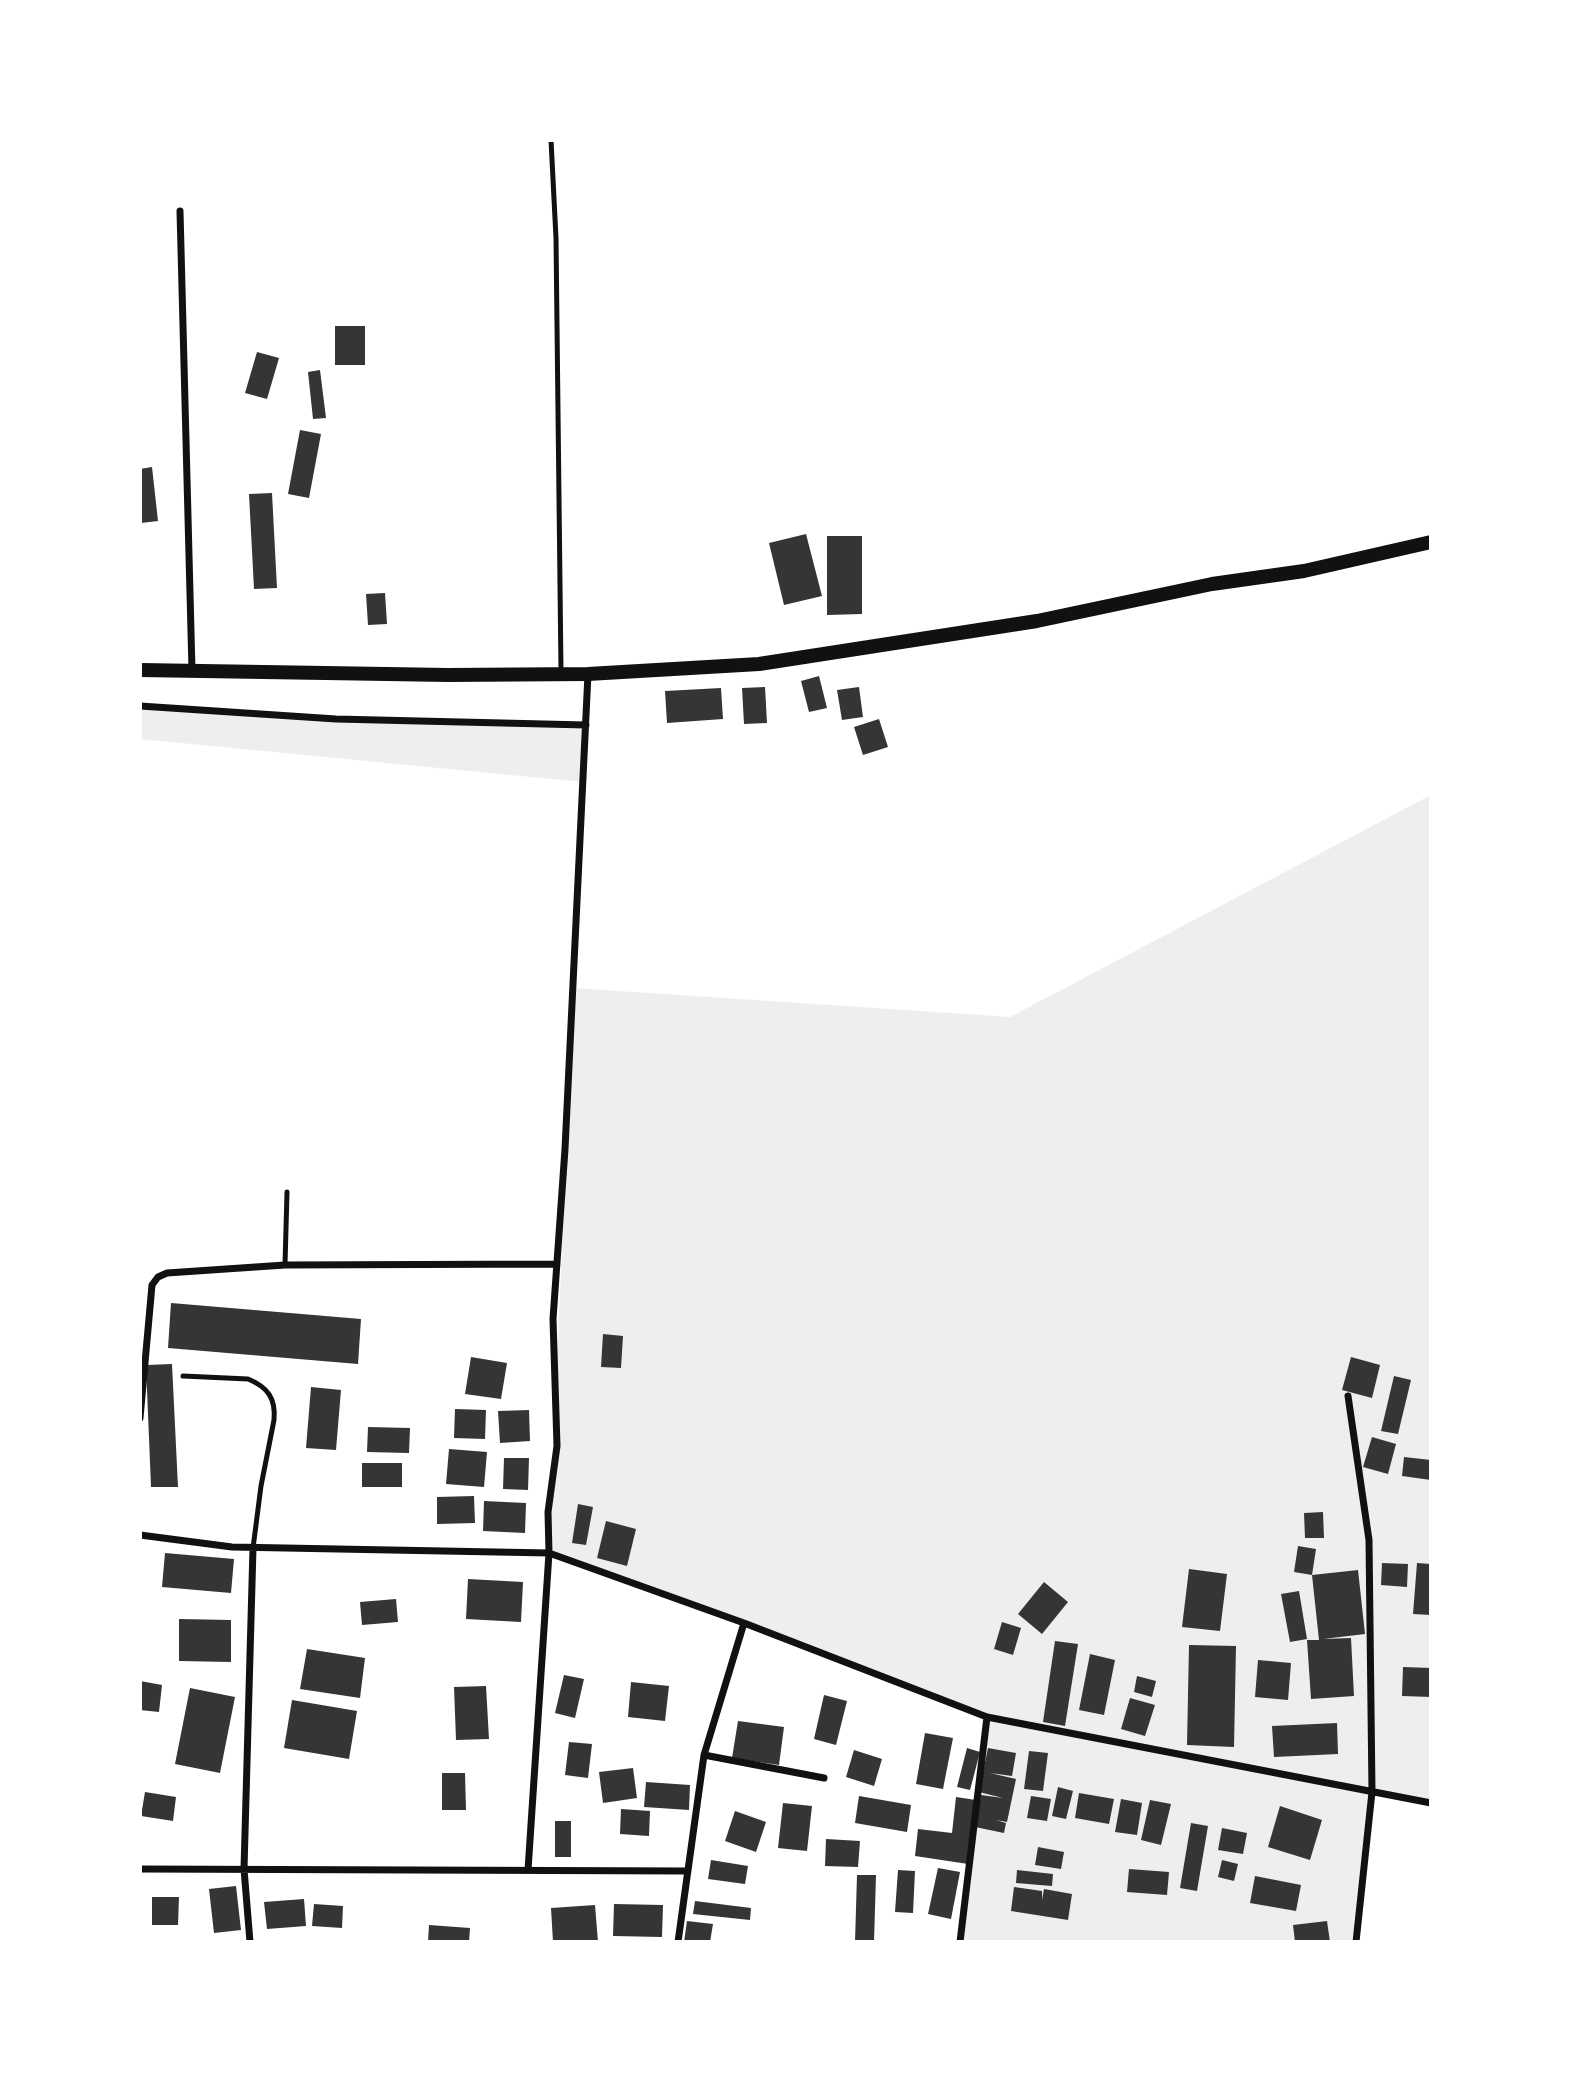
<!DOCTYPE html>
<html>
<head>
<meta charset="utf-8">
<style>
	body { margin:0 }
	#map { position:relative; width:1571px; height:2082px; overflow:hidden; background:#fff; font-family:"Titillium Web",sans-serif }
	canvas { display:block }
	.frame { position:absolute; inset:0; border:142px solid #fff; pointer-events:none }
</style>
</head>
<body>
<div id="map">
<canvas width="1571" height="2082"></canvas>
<div class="frame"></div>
</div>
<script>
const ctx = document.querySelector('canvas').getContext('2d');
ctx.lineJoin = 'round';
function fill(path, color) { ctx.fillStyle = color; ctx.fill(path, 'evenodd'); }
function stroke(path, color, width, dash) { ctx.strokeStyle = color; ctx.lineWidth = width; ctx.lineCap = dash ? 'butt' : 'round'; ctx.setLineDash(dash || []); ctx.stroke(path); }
fill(new Path2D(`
	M 140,706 L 336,719 L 586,725 L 583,782 L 140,739 Z
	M 1431,795 L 1431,1803 L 1372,1792 L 1357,1942 L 960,1942 L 986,1717 L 549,1553 L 573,988 L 1010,1017 Z`), '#eee');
fill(new Path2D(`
	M 335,326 L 365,326 L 365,365 L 335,365 Z
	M 257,352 L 279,358 L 267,399 L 245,393 Z
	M 320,370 L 326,418 L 313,419 L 308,372 Z
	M 300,430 L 321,434 L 309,498 L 288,494 Z
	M 152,467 L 158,521 L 141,523 L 140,469 Z
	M 272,493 L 277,588 L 254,589 L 249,494 Z
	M 806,534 L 822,596 L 784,605 L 769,543 Z
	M 827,536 L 862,536 L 862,614 L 827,615 Z
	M 385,593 L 387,624 L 368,625 L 366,594 Z
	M 819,676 L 827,708 L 809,712 L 801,681 Z
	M 765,687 L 767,723 L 744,724 L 742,688 Z
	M 859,687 L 863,717 L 842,720 L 837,690 Z
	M 721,688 L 723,719 L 667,723 L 665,691 Z
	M 879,719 L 888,747 L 863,755 L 854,727 Z
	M 171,1303 L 361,1319 L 358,1364 L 168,1348 Z
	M 603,1334 L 623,1336 L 621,1368 L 601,1367 Z
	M 471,1357 L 507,1363 L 501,1399 L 465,1394 Z
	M 1351,1357 L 1380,1365 L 1372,1398 L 1342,1390 Z
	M 172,1364 L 178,1487 L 151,1487 L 146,1365 Z
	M 1394,1376 L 1411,1380 L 1398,1434 L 1381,1431 Z
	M 311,1387 L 341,1390 L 336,1450 L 306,1448 Z
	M 455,1409 L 486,1410 L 485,1439 L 454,1438 Z
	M 529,1410 L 530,1441 L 500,1443 L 498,1411 Z
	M 368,1427 L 410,1428 L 409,1453 L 367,1452 Z
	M 1372,1437 L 1396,1444 L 1388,1474 L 1363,1467 Z
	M 449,1449 L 487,1452 L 484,1487 L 446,1484 Z
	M 1404,1457 L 1431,1460 L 1431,1480 L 1402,1476 Z
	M 504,1458 L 529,1458 L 528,1490 L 503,1489 Z
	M 362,1463 L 402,1463 L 402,1487 L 362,1487 Z
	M 474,1496 L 475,1523 L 437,1524 L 437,1497 Z
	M 484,1501 L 526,1503 L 525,1533 L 483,1531 Z
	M 578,1504 L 593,1507 L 586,1545 L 572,1543 Z
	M 1323,1512 L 1324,1538 L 1305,1538 L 1304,1513 Z
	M 606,1521 L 636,1529 L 627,1566 L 597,1558 Z
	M 1298,1546 L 1316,1549 L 1312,1575 L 1294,1572 Z
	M 165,1553 L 234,1559 L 231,1593 L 162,1587 Z
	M 1382,1563 L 1408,1564 L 1407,1587 L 1381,1585 Z
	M 1417,1563 L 1431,1564 L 1431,1615 L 1413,1614 Z
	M 1189,1569 L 1227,1574 L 1220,1631 L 1182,1627 Z
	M 1358,1570 L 1365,1634 L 1323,1639 L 1351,1638 L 1354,1696 L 1311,1699 L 1307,1640 L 1319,1640 L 1312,1575 Z
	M 468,1579 L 523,1582 L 521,1622 L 466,1619 Z
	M 1044,1582 L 1068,1602 L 1042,1634 L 1018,1614 Z
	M 1299,1591 L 1307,1639 L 1290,1642 L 1281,1594 Z
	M 396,1599 L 398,1622 L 362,1625 L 360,1602 Z
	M 179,1619 L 231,1620 L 231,1662 L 179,1661 Z
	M 1002,1622 L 1021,1628 L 1013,1655 L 994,1649 Z
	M 1055,1641 L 1078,1644 L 1065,1726 L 1043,1722 Z
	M 1189,1645 L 1236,1646 L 1234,1747 L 1187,1745 Z
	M 307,1649 L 365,1658 L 360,1698 L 300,1689 Z
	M 1090,1654 L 1115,1660 L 1104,1715 L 1079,1710 Z
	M 1258,1660 L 1291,1663 L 1288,1700 L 1255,1697 Z
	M 1403,1667 L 1431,1668 L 1431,1697 L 1402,1696 Z
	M 564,1675 L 584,1679 L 575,1718 L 555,1713 Z
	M 1137,1676 L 1156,1681 L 1152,1697 L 1134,1692 Z
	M 140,1681 L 162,1685 L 159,1712 L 140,1710 Z
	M 631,1682 L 669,1686 L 665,1721 L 628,1717 Z
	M 486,1686 L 489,1739 L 456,1740 L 454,1687 Z
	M 190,1688 L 235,1697 L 220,1773 L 175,1764 Z
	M 824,1695 L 847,1701 L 836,1745 L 814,1739 Z
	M 1130,1698 L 1155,1705 L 1145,1736 L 1121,1729 Z
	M 292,1700 L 357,1711 L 349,1759 L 284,1748 Z
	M 738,1721 L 784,1727 L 779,1765 L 732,1758 Z
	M 1337,1723 L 1338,1754 L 1274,1757 L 1272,1726 Z
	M 925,1733 L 953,1738 L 943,1789 L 916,1784 Z
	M 569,1742 L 592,1744 L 588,1778 L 565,1775 Z
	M 967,1748 L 980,1752 L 970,1790 L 957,1787 Z
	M 988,1748 L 1016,1753 L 1012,1776 L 990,1773 L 1016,1779 L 1007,1822 L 996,1820 L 1006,1823 L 1004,1833 L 975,1827 L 981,1795 L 1003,1798 L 979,1792 Z
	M 854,1750 L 882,1759 L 874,1786 L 846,1777 Z
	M 1029,1751 L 1048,1753 L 1043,1791 L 1024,1789 Z
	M 633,1768 L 637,1798 L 603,1803 L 599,1772 Z
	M 442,1773 L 465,1773 L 466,1810 L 442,1810 Z
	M 646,1782 L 690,1785 L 689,1810 L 644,1807 Z
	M 1058,1787 L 1073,1791 L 1066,1819 L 1052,1816 Z
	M 145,1792 L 176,1797 L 173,1821 L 141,1816 Z
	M 1079,1793 L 1114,1799 L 1109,1824 L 1075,1818 Z
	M 859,1796 L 911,1805 L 907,1832 L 855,1823 Z
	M 1031,1796 L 1051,1799 L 1047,1821 L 1027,1818 Z
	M 956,1797 L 976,1800 L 968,1864 L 915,1856 L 918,1829 L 952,1833 Z
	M 1121,1799 L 1142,1803 L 1137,1835 L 1115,1832 Z
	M 1150,1800 L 1171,1804 L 1161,1845 L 1141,1840 Z
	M 783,1803 L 812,1806 L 807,1851 L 778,1848 Z
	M 1280,1806 L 1322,1820 L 1310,1860 L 1268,1847 Z
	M 621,1809 L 650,1811 L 649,1836 L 620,1834 Z
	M 735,1811 L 766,1822 L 756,1852 L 725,1841 Z
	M 555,1821 L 571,1821 L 571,1857 L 555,1857 Z
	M 1191,1823 L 1208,1826 L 1197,1891 L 1180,1888 Z
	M 1222,1828 L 1247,1833 L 1243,1854 L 1218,1850 Z
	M 826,1839 L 860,1841 L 858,1867 L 825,1866 Z
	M 1038,1847 L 1064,1852 L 1061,1869 L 1035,1865 Z
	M 711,1860 L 748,1866 L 745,1884 L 708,1879 Z
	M 1222,1860 L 1238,1864 L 1234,1881 L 1218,1877 Z
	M 938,1868 L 960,1872 L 951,1919 L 928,1914 Z
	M 1129,1869 L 1169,1872 L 1167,1895 L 1127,1892 Z
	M 898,1870 L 915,1871 L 913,1913 L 895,1912 Z
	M 1017,1870 L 1053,1874 L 1052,1886 L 1016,1883 Z
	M 857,1875 L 876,1875 L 874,1942 L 855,1942 Z
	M 1255,1876 L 1301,1885 L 1296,1911 L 1250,1903 Z
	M 236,1886 L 241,1930 L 214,1933 L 209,1889 Z
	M 1014,1887 L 1042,1891 L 1042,1900 L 1044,1889 L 1072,1894 L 1068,1920 L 1011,1911 Z
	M 152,1897 L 179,1897 L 178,1925 L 152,1925 Z
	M 304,1899 L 306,1926 L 267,1929 L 264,1902 Z
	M 695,1901 L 751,1908 L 750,1920 L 693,1914 Z
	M 314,1904 L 343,1906 L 342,1928 L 312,1926 Z
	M 614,1904 L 663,1905 L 662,1937 L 613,1936 Z
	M 595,1905 L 598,1942 L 553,1942 L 551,1908 Z
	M 687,1921 L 713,1924 L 710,1942 L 684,1942 Z
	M 1327,1921 L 1330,1942 L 1295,1942 L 1293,1925 Z
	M 429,1925 L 470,1928 L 469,1942 L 428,1942 Z`), '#353535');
stroke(new Path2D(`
	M 551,140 L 556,238 L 561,671
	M 285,1265 L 287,1192
	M 183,1376 L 248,1379 C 268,1387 276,1399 274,1420 L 261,1486 L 253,1548`), '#111', 5);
stroke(new Path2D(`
	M 180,211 L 192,670
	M 140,706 L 336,719 L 586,725
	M 1348,1396 L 1369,1540 L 1372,1792 L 1356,1942
	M 140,1418 L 152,1285 L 158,1277 L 167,1273 L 285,1265 L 557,1264
	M 140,1535 L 232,1547 L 549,1553 L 744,1623 L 987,1717 L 1431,1803
	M 704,1755 L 824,1778
	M 140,1869 L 688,1871
	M 528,1870 L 549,1553 L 548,1512 L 557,1446 L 553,1319 L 565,1149 L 588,674
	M 250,1942 L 244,1869 L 253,1548
	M 678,1942 L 704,1755 L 744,1623
	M 960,1942 L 987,1717`), '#111', 7);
stroke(new Path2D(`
	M 140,670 L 448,675 L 588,674 L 759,664 L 1037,621 L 1212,584 L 1304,571 L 1431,542`), '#111', 14);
</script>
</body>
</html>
